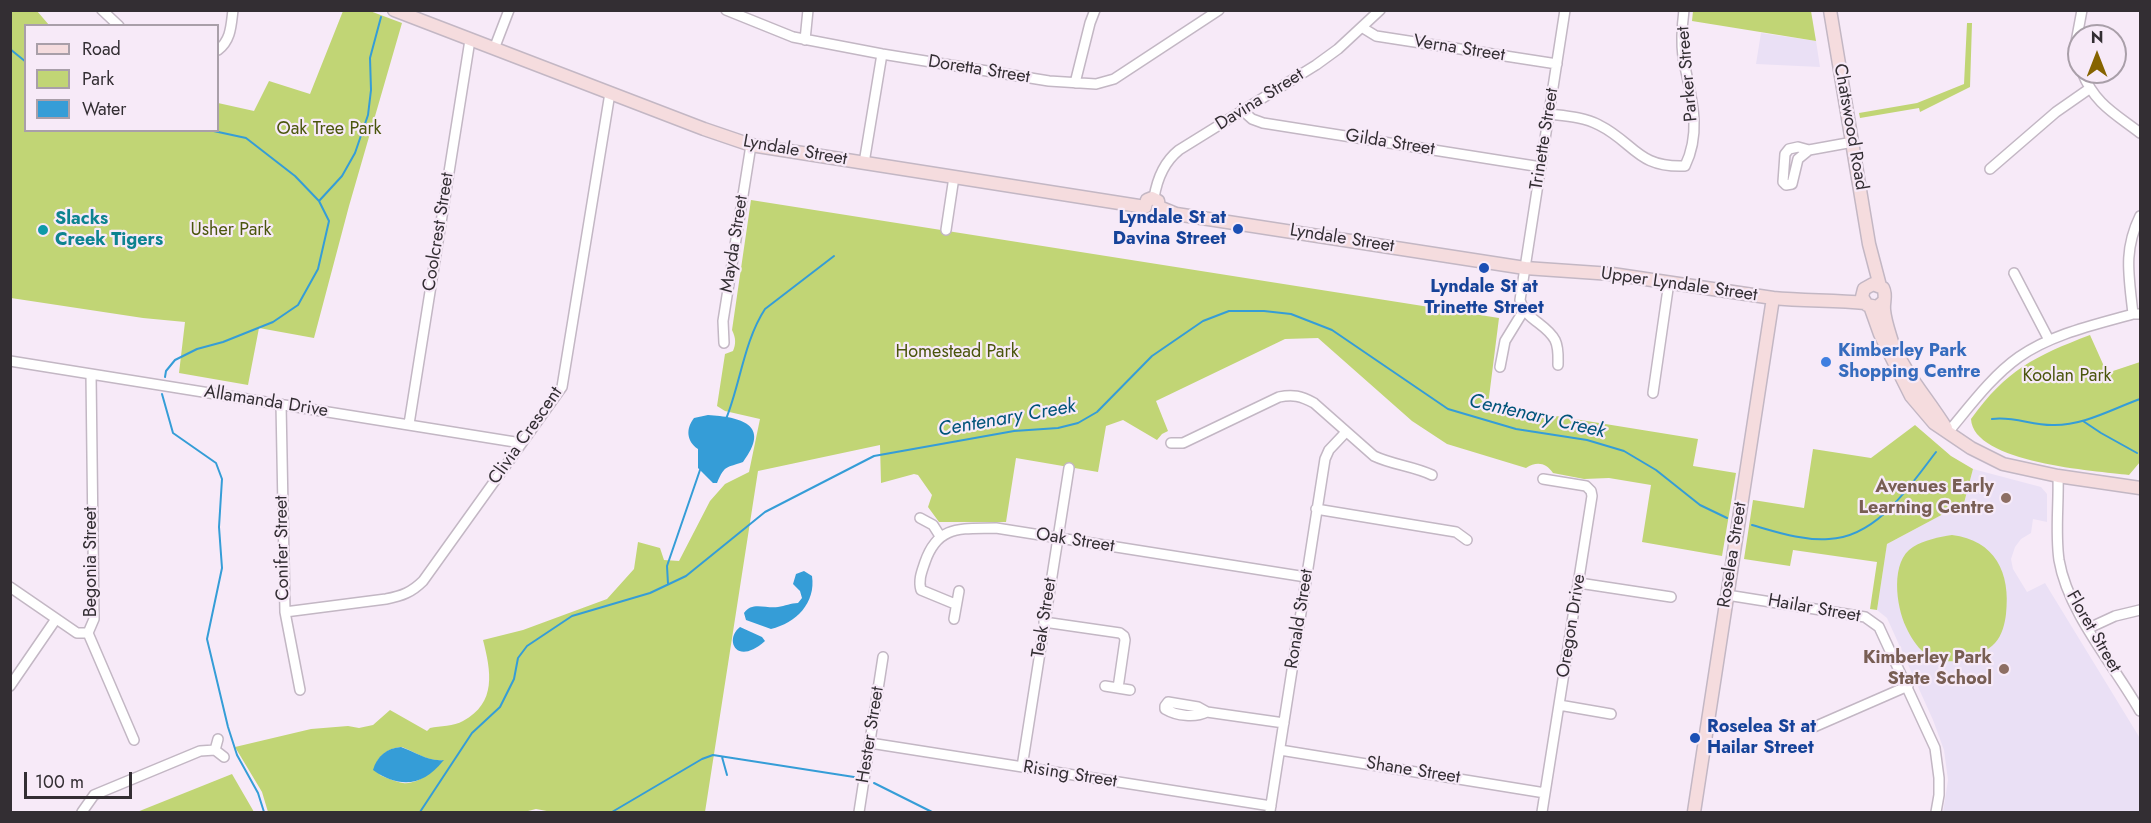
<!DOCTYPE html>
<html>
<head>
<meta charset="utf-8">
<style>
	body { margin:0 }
	#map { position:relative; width:2151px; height:823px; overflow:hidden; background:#f7eaf8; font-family:Jost,sans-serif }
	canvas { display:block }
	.frame { position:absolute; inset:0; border:12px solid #332e33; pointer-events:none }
	.legend { position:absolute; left:24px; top:24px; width:195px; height:108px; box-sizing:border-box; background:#f7eaf8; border:2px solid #a99fa9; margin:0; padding:8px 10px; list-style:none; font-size:18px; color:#332e33 }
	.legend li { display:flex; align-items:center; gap:12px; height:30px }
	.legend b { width:30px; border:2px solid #a99fa9 }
	.north { position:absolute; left:2067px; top:24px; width:60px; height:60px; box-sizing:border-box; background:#f7eaf8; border:2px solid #a99fa9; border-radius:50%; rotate:0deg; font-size:16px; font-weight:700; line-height:24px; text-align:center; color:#332e33 }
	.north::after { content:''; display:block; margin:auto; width:21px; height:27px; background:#866300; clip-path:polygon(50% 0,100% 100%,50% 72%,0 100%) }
	.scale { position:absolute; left:24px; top:772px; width:108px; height:27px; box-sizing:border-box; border:3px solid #332e33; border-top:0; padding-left:8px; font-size:18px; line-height:21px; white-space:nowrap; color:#332e33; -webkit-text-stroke:4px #f7eaf8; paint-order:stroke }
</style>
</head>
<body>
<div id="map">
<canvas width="2151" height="823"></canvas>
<div class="frame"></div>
<ul class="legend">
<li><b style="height:8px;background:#f5dcde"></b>Road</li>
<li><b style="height:16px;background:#c1d575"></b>Park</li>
<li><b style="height:16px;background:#359dd7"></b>Water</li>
</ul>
<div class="north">N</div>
<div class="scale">100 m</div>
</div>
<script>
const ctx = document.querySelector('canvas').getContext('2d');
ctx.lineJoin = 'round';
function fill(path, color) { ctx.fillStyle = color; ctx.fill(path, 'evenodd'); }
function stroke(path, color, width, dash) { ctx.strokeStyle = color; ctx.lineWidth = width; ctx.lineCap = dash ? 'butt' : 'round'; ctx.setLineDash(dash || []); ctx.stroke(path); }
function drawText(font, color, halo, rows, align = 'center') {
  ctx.font = font + ' Jost,sans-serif'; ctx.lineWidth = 4.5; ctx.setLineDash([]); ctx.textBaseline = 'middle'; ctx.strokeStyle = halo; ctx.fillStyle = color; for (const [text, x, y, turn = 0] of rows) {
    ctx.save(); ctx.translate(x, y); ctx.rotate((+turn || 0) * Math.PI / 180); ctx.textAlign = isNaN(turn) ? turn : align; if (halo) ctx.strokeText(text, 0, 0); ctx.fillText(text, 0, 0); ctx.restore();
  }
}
fill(new Path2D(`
	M 1761,33 L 1816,41 L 1820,67 L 1756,64 Z
	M 1973,469 L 2041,487 L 2047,494 L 2047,522 L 2033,519 L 2031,533 L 2021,539 L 2015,547 L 2011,559 L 2013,569 L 2027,592 L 2045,583 L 2138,735 L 2140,739 L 2140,812 L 1943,812 L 1948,780 L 1944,750 L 1933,720 L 1887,618 L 1877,610 L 1887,544 L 1964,503 Z`), '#eae0f5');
fill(new Path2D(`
	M 10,11 L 37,11 L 49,25 L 26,26 L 26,130 L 218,130 L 218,103 L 254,111 L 269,81 L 310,94 L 343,11 L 370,11 L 402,23 L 349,206 L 314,338 L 259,328 L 248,385 L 179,373 L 185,322 L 143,318 L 11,298 Z
	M 1693,11 L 1811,11 L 1816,41 L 1692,21 Z
	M 1967,23 L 1972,23 L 1970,87 L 1920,112 L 1919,108 L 1860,118 L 1859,113 L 1917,103 L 1964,84 Z
	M 751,200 L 1499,318 L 1488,405 L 1698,439 L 1693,466 L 1736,473 L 1722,556 L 1642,542 L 1651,485 L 1609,478 L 1584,479 L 1553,473 C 1546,463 1537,461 1526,468 L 1447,444 L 1412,421 L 1318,338 L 1285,339 L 1156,401 L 1168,431 L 1162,434 L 1157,440 L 1123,420 L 1106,426 L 1098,472 L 1016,458 L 1006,522 L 939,522 L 928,507 L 932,495 L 918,475 L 914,474 L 881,483 L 880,445 L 758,471 L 705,812 L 552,812 L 536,809 L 524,812 L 268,812 L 262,792 L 235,747 L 311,729 L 348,726 L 359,728 L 373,725 L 390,710 L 427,731 L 430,728 C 440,726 454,726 463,721 C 497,703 491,671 483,640 L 523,630 L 607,599 L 634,569 L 638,542 L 660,548 L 664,560 L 679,561 L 710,501 L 725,484 L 749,472 L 760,419 L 725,411 L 717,406 L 725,354 L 733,351 C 736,344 736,338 732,330 ZM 402,747 C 416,752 427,762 443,760 C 434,770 418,785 403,783 C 396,782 387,778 380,775 L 377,761 C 384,752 390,748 402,747 Z
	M 2090,335 L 2107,373 L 2140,362 L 2140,462 L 2129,475 C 2096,471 1973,463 1971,419 C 2006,370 2035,356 2090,335 Z
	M 1915,425 L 1951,456 L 1973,469 L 1964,503 L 1887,544 L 1877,610 L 1870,609 L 1877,562 L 1793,550 L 1790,566 L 1744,559 L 1753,500 L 1804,508 L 1813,449 L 1871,458 Z
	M 1952,535 C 1995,540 2011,573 2006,614 C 2005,623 2002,636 1995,643 C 1988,651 1977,655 1967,658 C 1937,668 1919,655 1906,627 C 1896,606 1890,561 1913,547 C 1924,540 1939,537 1952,535 Z
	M 232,774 L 254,812 L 137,812 Z`), '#c1d575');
fill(new Path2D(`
	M 708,415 C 740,417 772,424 743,462 C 727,468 725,464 717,483 L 713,483 L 698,468 L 698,449 C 686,441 686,428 694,418 Z
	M 804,571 L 812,576 C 816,603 796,623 771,629 L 746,620 L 744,613 C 752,601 766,609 778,607 C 785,606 791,603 798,603 L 802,598 L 800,591 L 793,584 L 796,574 Z
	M 740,627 L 762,637 L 765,641 C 736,667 724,639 740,627 Z
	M 401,747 C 416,752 428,762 444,760 L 443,761 C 423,786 400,789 373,770 C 377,756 387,748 401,747 Z`), '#359dd7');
stroke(new Path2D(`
	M 10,49 L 26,62
	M 319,201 L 342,176 L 355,153 L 368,115 L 371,90 L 370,58 L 381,17
	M 165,377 L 166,371 L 175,360 L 197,349 L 223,342 L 273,322 L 298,305 L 318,269 L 329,221 L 319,201 L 295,176 L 246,138 L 209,130
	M 162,394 L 173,433 L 216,463 L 222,479 L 219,527 L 222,568 L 207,639 L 228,727 L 237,755 L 258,793 L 264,812
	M 726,419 C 740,385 744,341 765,309 L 834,256
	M 1992,419 C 2013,416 2031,425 2052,425 C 2083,426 2112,409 2140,399
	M 2083,421 L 2101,433 L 2137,453
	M 1752,525 C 1777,532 1802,541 1829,539 C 1877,537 1909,487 1936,452
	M 668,584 L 667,566 L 700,470
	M 722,757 L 727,775
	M 874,783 L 932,812
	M 420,812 L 472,733 L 500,707 L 514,679 L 518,658 L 527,646 L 572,616 L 650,593 L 686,576 L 765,512 L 874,456 L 1014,431 L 1058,428 L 1078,423 L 1097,412 L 1152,356 L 1203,321 L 1229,311 L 1264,311 L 1291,314 L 1332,330 L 1448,409 L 1516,429 L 1587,440 L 1624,451 L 1656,470 L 1700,505 L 1727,518
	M 612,812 L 702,759 L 713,755 L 854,777`), '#359dd7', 2);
const street = new Path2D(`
	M 102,10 L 119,26
	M 726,10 L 793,37 L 882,54 L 1049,81 L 1096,84 L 1114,79 L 1219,10
	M 1363,28 L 1376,36 L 1557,64
	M 805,40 L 808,10
	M 494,49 L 509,10
	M 218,50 C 231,40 231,26 233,10
	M 2079,63 L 2076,42 L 2082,10
	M 2082,72 C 2095,104 2114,113 2140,133
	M 1075,83 L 1090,23 L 1095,10
	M 1242,110 L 1252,119 L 1263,123 L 1541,167
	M 1549,114 C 1566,116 1584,117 1599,125 C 1635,143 1637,168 1685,166 C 1703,129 1690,94 1683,57 C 1681,42 1682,26 1684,10
	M 1809,150 L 1798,159 L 1792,184 L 1786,185 L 1783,182 L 1785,154 L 1789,149 L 1798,147 L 1809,150 L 1853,142
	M 864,163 L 882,54
	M 1990,169 L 2056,112 L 2089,89
	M 1154,198 C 1157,179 1164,162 1179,150 L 1316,65 L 1338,49 L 1380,10
	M 946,230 L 954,177
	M 2014,273 L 2049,340
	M 2133,314 C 2129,276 2123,251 2140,216
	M 724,343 L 723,321 L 751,145
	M 10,361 L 521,443
	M 1558,365 C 1558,357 1559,348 1555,340 C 1546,323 1525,320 1520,300 L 1565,10
	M 1500,367 L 1505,341 L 1524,310
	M 91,374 L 94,619 L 88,633 L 134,740
	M 1653,393 L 1669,282
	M 281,404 L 285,612 L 300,690
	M 409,424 L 470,40
	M 1949,431 C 1970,406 1992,376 2019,357 C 2052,334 2094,325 2133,314 L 2140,314
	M 1171,443 L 1183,443 L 1279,397 C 1293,394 1301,396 1314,403 L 1374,456 C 1393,465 1413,466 1432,475
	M 2058,476 C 2059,504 2055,532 2059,560 C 2068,613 2114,665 2140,711
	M 1316,509 L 1456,532 L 1467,540
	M 920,518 L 933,525 L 940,536
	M 1579,583 L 1671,597
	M 10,587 L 77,633 L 88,633
	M 1727,595 L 1865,617 L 1879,627 L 1935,748 L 1939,778 L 1939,795 L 1936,812
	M 955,604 L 921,590 C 918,580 922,571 925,562 C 938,524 962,529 996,528 L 1306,577
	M 285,612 L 386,599 C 402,596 412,592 423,581 L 562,387 L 610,93
	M 954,619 L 959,591
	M 1044,622 L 1120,633 L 1124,636 L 1125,640 L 1118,688
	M 2089,628 L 2115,616 L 2140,610
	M 10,686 L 56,619
	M 1105,686 L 1130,690
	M 1559,705 L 1611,714
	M 1207,712 C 1195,718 1177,716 1165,709 L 1165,706 L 1168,702 L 1198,707 L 1207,712 L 1284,723
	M 1814,727 L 1908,686
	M 218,739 L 215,750 L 224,757
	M 870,743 L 1271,806
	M 1280,750 L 1545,793
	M 1022,767 L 1069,468
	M 1270,811 L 1325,459 L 1329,450 L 1346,432
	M 82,812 L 94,795 L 200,751 L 215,750
	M 859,812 L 883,657
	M 1542,812 L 1592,496 L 1591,491 L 1586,486 L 1543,479`);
const secondary = new Path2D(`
	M 394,10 L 704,129 L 751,145 L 1145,207
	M 1830,10 L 1869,244 L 1880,286
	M 1145,207 L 1147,200 L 1152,198 L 1158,201 L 1159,207
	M 1159,207 L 1176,214 L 1525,268 L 1612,274 L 1773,298 C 1804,301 1834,300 1865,303
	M 1883,302 L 1877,307 L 1867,305 L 1862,297 L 1864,289 L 1873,284 L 1883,288 C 1887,296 1883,302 1884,310 C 1885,321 1889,332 1892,342 C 1905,374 1928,399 1946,428
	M 1870,306 L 1880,334 L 1911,396 L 1934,423 L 1971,448 L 2003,464 L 2058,476 L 2140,488
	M 1694,812 L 1773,298`);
stroke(street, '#c3b7c4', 12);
stroke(secondary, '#c3b7c4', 15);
stroke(street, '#fff', 9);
stroke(secondary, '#f5dcde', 12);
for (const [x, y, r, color] of [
	[1238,229,6,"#1a4fb4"],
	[43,230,6,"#0f9aa8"],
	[1484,268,6,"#1a4fb4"],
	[1826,362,6,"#3f7fe0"],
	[2006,498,6,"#8d6e63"],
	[2004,669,6,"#8d6e63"],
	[1695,738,6,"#1a4fb4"]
]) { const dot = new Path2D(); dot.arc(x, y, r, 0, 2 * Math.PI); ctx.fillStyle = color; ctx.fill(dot); stroke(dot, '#f7eaf8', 2); }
drawText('18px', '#332e33', '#f7eaf8', [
	["Verna Street",1459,49,9],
	["Doretta Street",979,70,9],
	["Parker Street",1688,74,-95],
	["Davina Street",1260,100,-32],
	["Chatswood Road",1850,127,80],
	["Trinette Street",1545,139,-81],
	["Gilda Street",1390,143,9],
	["Lyndale Street",795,151,10],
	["Coolcrest Street",439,232,-81],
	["Lyndale Street",1342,239,9],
	["Mayda Street",735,244,-81],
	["Upper Lyndale Street",1679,285,8],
	["Allamanda Drive",266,402,9],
	["Clivia Crescent",526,436,-55],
	["Oak Street",1075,541,9],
	["Conifer Street",283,548,-91],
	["Roselea Street",1733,555,-81],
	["Begonia Street",92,562,-90],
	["Hailar Street",1814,609,10],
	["Teak Street",1045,618,-81],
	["Ronald Street",1300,619,-81],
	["Oregon Drive",1572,626,-81],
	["Floret Street",2093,632,60],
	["Hester Street",871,735,-81],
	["Shane Street",1413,771,9],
	["Rising Street",1070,775,9]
]);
drawText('18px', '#4b560d', '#f7eaf8', [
	["Oak Tree Park",329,130],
	["Usher Park",231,231],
	["Homestead Park",957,353],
	["Koolan Park",2067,377]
]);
drawText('bold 18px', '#164399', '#f7eaf8', [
	["Lyndale St at",1226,219],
	["Davina Street",1226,240],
	["Lyndale St at",1484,288,"center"],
	["Trinette Street",1484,309,"center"],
	["Roselea St at",1707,728,"left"],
	["Hailar Street",1707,749,"left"]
], 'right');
drawText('bold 18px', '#0d838f', '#f7eaf8', [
	["Slacks",55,220],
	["Creek Tigers",55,241]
], 'left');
drawText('bold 18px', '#366cbe', '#f7eaf8', [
	["Kimberley Park",1838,352],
	["Shopping Centre",1838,373]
], 'left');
drawText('bold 18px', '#785e54', '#f7eaf8', [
	["Avenues Early",1994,488],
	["Learning Centre",1994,509],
	["Kimberley Park",1992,659],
	["State School",1992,680]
], 'right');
drawText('italic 20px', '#00547a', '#f7eaf8', [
	["Centenary Creek",1537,417,13],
	["Centenary Creek",1007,419,-10]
]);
</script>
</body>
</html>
